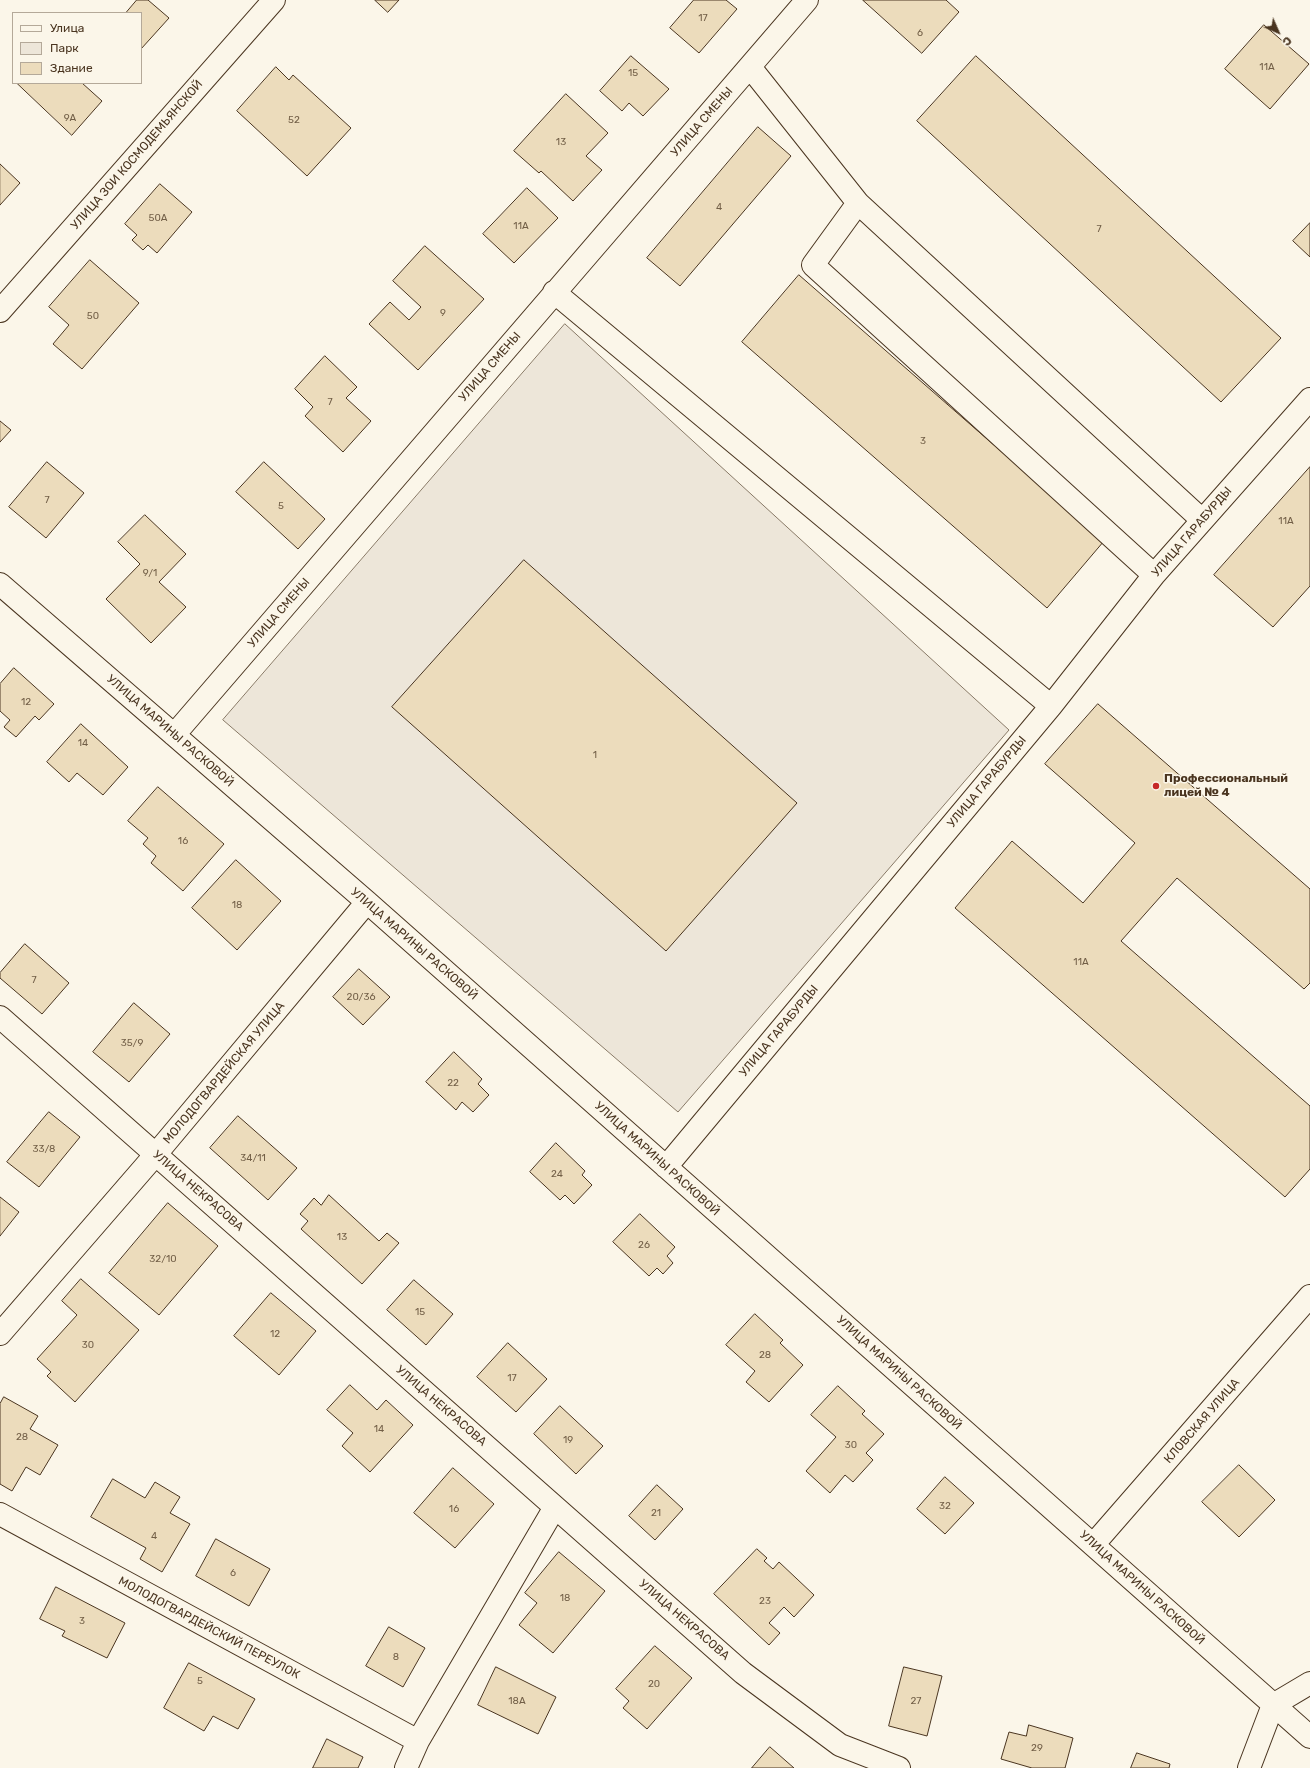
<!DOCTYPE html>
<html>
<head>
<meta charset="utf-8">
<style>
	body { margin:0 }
	#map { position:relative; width:1310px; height:1768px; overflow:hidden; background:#fbf6e9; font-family:Rubik,sans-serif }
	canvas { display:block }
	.legend { position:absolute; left:12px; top:12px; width:130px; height:72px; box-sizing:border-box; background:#fbf6e9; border:1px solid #b4a999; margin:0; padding:5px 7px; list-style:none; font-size:12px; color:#4a3520 }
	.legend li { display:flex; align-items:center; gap:8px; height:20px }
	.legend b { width:20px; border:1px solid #b4a999 }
	.north { position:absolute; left:1258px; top:12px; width:40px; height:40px; -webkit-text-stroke:3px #fbf6e9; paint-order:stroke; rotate:135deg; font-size:11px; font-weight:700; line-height:16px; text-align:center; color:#4a3520 }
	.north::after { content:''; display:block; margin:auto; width:14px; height:18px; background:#4a3520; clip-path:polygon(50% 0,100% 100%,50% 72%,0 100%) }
</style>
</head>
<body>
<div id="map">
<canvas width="1310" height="1768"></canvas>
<ul class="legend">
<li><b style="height:5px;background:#fbf6e9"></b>Улица</li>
<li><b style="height:11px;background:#ede6d9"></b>Парк</li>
<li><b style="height:11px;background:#ecdcbc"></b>Здание</li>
</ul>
<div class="north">С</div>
</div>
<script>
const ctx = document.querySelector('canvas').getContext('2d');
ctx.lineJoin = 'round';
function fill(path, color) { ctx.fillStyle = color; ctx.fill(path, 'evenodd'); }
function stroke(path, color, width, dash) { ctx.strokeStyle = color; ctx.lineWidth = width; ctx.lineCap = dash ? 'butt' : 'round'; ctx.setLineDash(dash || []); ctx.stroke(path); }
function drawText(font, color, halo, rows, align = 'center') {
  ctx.font = font + ' Rubik,sans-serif'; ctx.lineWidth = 3; ctx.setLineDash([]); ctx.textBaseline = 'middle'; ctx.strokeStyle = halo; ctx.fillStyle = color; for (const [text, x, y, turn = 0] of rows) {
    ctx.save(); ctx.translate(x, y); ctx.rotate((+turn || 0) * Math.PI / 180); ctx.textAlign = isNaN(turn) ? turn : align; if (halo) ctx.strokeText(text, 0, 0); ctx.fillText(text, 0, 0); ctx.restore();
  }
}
const green = new Path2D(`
	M 565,324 L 1009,730 L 678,1112 L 223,720 Z`);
fill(green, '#ede6d9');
stroke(green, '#887966', 1);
const building = new Path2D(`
	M 137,0 L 148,0 L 169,18 L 141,49 L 141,13 L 126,13 Z
	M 375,0 L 399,0 L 388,12 Z
	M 694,0 L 726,0 L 737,9 L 699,53 L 670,28 Z
	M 863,0 L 946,0 L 959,12 L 922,53 Z
	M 1264,25 L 1309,64 L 1270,109 L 1225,69 Z
	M 631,56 L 669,89 L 643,116 L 629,103 L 622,111 L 600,91 Z
	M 976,56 L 1281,338 L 1221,402 L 917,121 Z
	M 276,67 L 289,80 L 293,75 L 351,128 L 307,176 L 237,111 Z
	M 17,83 L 82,83 L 102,101 L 72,135 Z
	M 566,94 L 608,133 L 586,156 L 602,170 L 573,201 L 541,171 L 539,173 L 514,151 Z
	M 758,127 L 791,156 L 680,286 L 647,258 Z
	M 0,164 L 20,183 L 0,205 Z
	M 160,184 L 192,212 L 157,253 L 148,245 L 143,250 L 132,240 L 137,235 L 125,224 Z
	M 527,188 L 558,218 L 514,263 L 483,234 Z
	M 1310,223 L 1310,257 L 1293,241 Z
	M 425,246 L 484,299 L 418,370 L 369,324 L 390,302 L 409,320 L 421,307 L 393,281 Z
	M 90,260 L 139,303 L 82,369 L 53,344 L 69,325 L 49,307 Z
	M 799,275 L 1104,541 L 1047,608 L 742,342 Z
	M 325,356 L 357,387 L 346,398 L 371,421 L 343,452 L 305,416 L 313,407 L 295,389 Z
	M 0,421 L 11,430 L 0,442 Z
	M 47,462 L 84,493 L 46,538 L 9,507 Z
	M 264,462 L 325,519 L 298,549 L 236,492 Z
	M 1310,467 L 1310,586 L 1273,627 L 1214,575 Z
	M 145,515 L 186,554 L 159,582 L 186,607 L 151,643 L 106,599 L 140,564 L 118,542 Z
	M 524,560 L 797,803 L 666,951 L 392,707 Z
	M 14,668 L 54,704 L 39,720 L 35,716 L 16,737 L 4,727 L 10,720 L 0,711 L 0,684 Z
	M 1098,704 L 1310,889 L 1310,983 L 1304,989 L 1177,878 L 1121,941 L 1310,1106 L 1310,1169 L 1285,1197 L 955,908 L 1012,841 L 1083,903 L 1135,843 L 1045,764 Z
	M 81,724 L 128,767 L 103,795 L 77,773 L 69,782 L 47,762 Z
	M 158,787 L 224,844 L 183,891 L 151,863 L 156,856 L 143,844 L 148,838 L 128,821 Z
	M 236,860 L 281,901 L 237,950 L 192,908 Z
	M 25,944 L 69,983 L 42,1014 L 0,978 L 0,973 Z
	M 359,969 L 390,997 L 363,1025 L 333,997 Z
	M 134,1003 L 170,1034 L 129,1082 L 93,1052 Z
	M 454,1052 L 482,1079 L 478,1084 L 489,1095 L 473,1112 L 462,1102 L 456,1110 L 426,1082 Z
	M 49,1112 L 80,1137 L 39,1187 L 7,1162 Z
	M 238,1116 L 297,1168 L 268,1200 L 210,1148 Z
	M 556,1143 L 585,1171 L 582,1175 L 592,1185 L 574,1204 L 565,1195 L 560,1200 L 530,1172 Z
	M 329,1195 L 379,1241 L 387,1233 L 399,1243 L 362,1284 L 301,1229 L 308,1221 L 300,1214 L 314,1198 L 321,1205 Z
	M 0,1197 L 19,1212 L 0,1236 Z
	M 168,1203 L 218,1246 L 159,1315 L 109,1273 Z
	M 640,1214 L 675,1247 L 667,1256 L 673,1263 L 663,1274 L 657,1268 L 649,1276 L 613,1242 Z
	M 81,1279 L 139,1330 L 75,1402 L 47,1376 L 51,1372 L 37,1359 L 77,1315 L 62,1301 Z
	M 414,1280 L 453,1314 L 426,1345 L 387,1310 Z
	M 271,1293 L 316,1331 L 279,1375 L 234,1336 Z
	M 755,1314 L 783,1340 L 780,1343 L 803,1365 L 769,1402 L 746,1382 L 755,1371 L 726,1345 Z
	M 508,1343 L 547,1379 L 516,1412 L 477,1377 Z
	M 350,1385 L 377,1410 L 386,1400 L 413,1425 L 370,1472 L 342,1446 L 353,1433 L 327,1410 Z
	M 838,1386 L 865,1411 L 862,1414 L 884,1434 L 866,1453 L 873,1460 L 853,1482 L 845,1475 L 830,1493 L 806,1471 L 836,1437 L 811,1415 Z
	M 4,1397 L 38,1416 L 30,1429 L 58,1445 L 40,1475 L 26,1467 L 12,1491 L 0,1484 L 0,1404 Z
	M 560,1406 L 603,1446 L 576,1474 L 534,1434 Z
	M 1239,1465 L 1275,1500 L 1239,1537 L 1202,1502 Z
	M 453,1468 L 494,1504 L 455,1548 L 414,1513 Z
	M 945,1477 L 974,1503 L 945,1534 L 917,1509 Z
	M 113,1479 L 145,1498 L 155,1482 L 180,1497 L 170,1513 L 190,1524 L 162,1572 L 140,1559 L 146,1548 L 91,1517 Z
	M 657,1485 L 683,1509 L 655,1540 L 629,1516 Z
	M 216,1539 L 270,1569 L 249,1606 L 196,1576 Z
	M 757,1549 L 767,1558 L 764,1561 L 773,1569 L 779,1562 L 814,1595 L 794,1617 L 784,1607 L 769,1623 L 780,1633 L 769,1645 L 714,1594 Z
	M 559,1552 L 605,1591 L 553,1653 L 519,1625 L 537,1603 L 525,1593 Z
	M 56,1587 L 125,1623 L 107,1658 L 62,1636 L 65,1631 L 40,1619 Z
	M 389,1627 L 425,1648 L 403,1687 L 366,1666 Z
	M 655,1646 L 692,1678 L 647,1729 L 623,1708 L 629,1701 L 616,1689 Z
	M 189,1663 L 255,1699 L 238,1729 L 213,1716 L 204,1731 L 164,1708 Z
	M 496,1667 L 556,1697 L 538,1734 L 478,1705 Z
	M 904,1667 L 942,1676 L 927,1736 L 889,1726 Z
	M 1029,1725 L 1073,1738 L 1065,1768 L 1032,1768 L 1001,1759 L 1009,1732 L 1026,1736 Z
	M 327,1739 L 363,1757 L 358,1768 L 313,1768 Z
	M 770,1747 L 794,1768 L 752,1768 Z
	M 1137,1753 L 1170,1764 L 1169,1768 L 1131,1768 Z`);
fill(building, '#ecdcbc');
stroke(building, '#4a3520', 1);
const minor = new Path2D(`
	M 750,67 L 858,203 L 1202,520
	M 858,203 L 813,265 L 1154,575
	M 554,292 L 1051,706
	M 0,311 L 274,0
	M 0,584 L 367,902 L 1310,1737
	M 174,735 L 807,0
	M 0,1017 L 743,1673 L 840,1745 L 899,1768
	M 666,1167 L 1051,706 L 1154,575 L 1310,399
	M 0,1334 L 156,1154 L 367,902
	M 0,1514 L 418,1741
	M 1093,1545 L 1310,1296
	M 406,1768 L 418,1741 L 555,1507
	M 1249,1768 L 1273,1705 L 1310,1683`);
stroke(minor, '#4a3520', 24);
stroke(minor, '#fbf6e9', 22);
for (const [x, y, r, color] of [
	[1156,786,4,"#c62828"]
]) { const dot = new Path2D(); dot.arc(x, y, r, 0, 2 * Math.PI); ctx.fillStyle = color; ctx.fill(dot); stroke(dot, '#fbf6e9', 1.5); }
drawText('10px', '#725f47', null, [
	["17",703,18],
	["6",920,33],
	["11А",1267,67],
	["15",633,73],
	["9А",70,118],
	["52",294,120],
	["13",561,142],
	["4",719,207],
	["50А",158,218],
	["11А",521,226],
	["7",1099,229],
	["9",443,313],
	["50",93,316],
	["7",330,402],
	["3",923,441],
	["7",47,500],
	["5",281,506],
	["11А",1286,521],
	["9/1",150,573],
	["12",26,702],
	["14",83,743],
	["1",595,755],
	["16",183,841],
	["18",237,905],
	["11А",1081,962],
	["7",34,980],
	["20/36",361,997],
	["35/9",132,1043],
	["22",453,1083],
	["33/8",44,1149],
	["34/11",253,1158],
	["24",557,1174],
	["13",342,1237],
	["26",644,1245],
	["32/10",163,1259],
	["15",420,1312],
	["12",275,1334],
	["30",88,1345],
	["28",765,1355],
	["17",512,1378],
	["14",379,1429],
	["28",22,1437],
	["19",568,1440],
	["30",851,1445],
	["32",945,1506],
	["16",454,1509],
	["21",656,1513],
	["4",154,1536],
	["6",233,1573],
	["18",565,1598],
	["23",765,1601],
	["3",82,1621],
	["8",396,1657],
	["5",200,1681],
	["20",654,1684],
	["18А",517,1701],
	["27",916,1701],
	["29",1037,1748]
]);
drawText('12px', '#4a3520', '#fbf6e9', [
	["УЛИЦА СМЕНЫ",702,122,-49],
	["УЛИЦА ЗОИ КОСМОДЕМЬЯНСКОЙ",137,155,-49],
	["УЛИЦА СМЕНЫ",490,367,-49],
	["УЛИЦА ГАРАБУРДЫ",1192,532,-49],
	["УЛИЦА СМЕНЫ",279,613,-49],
	["УЛИЦА МАРИНЫ РАСКОВОЙ",170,731,41],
	["УЛИЦА ГАРАБУРДЫ",987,782,-50],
	["УЛИЦА МАРИНЫ РАСКОВОЙ",414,944,41],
	["УЛИЦА ГАРАБУРДЫ",779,1031,-50],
	["МОЛОДОГВАРДЕЙСКАЯ УЛИЦА",224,1073,-50],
	["УЛИЦА МАРИНЫ РАСКОВОЙ",657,1159,42],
	["УЛИЦА НЕКРАСОВА",198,1191,41],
	["УЛИЦА МАРИНЫ РАСКОВОЙ",899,1373,42],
	["УЛИЦА НЕКРАСОВА",441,1406,41],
	["КЛОВСКАЯ УЛИЦА",1202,1421,-49],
	["УЛИЦА МАРИНЫ РАСКОВОЙ",1142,1588,42],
	["УЛИЦА НЕКРАСОВА",684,1620,41],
	["МОЛОДОГВАРДЕЙСКИЙ ПЕРЕУЛОК",209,1628,28]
]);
drawText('bold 12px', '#4a3520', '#fbf6e9', [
	["Профессиональный",1164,779],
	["лицей № 4",1164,793]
], 'left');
</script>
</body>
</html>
